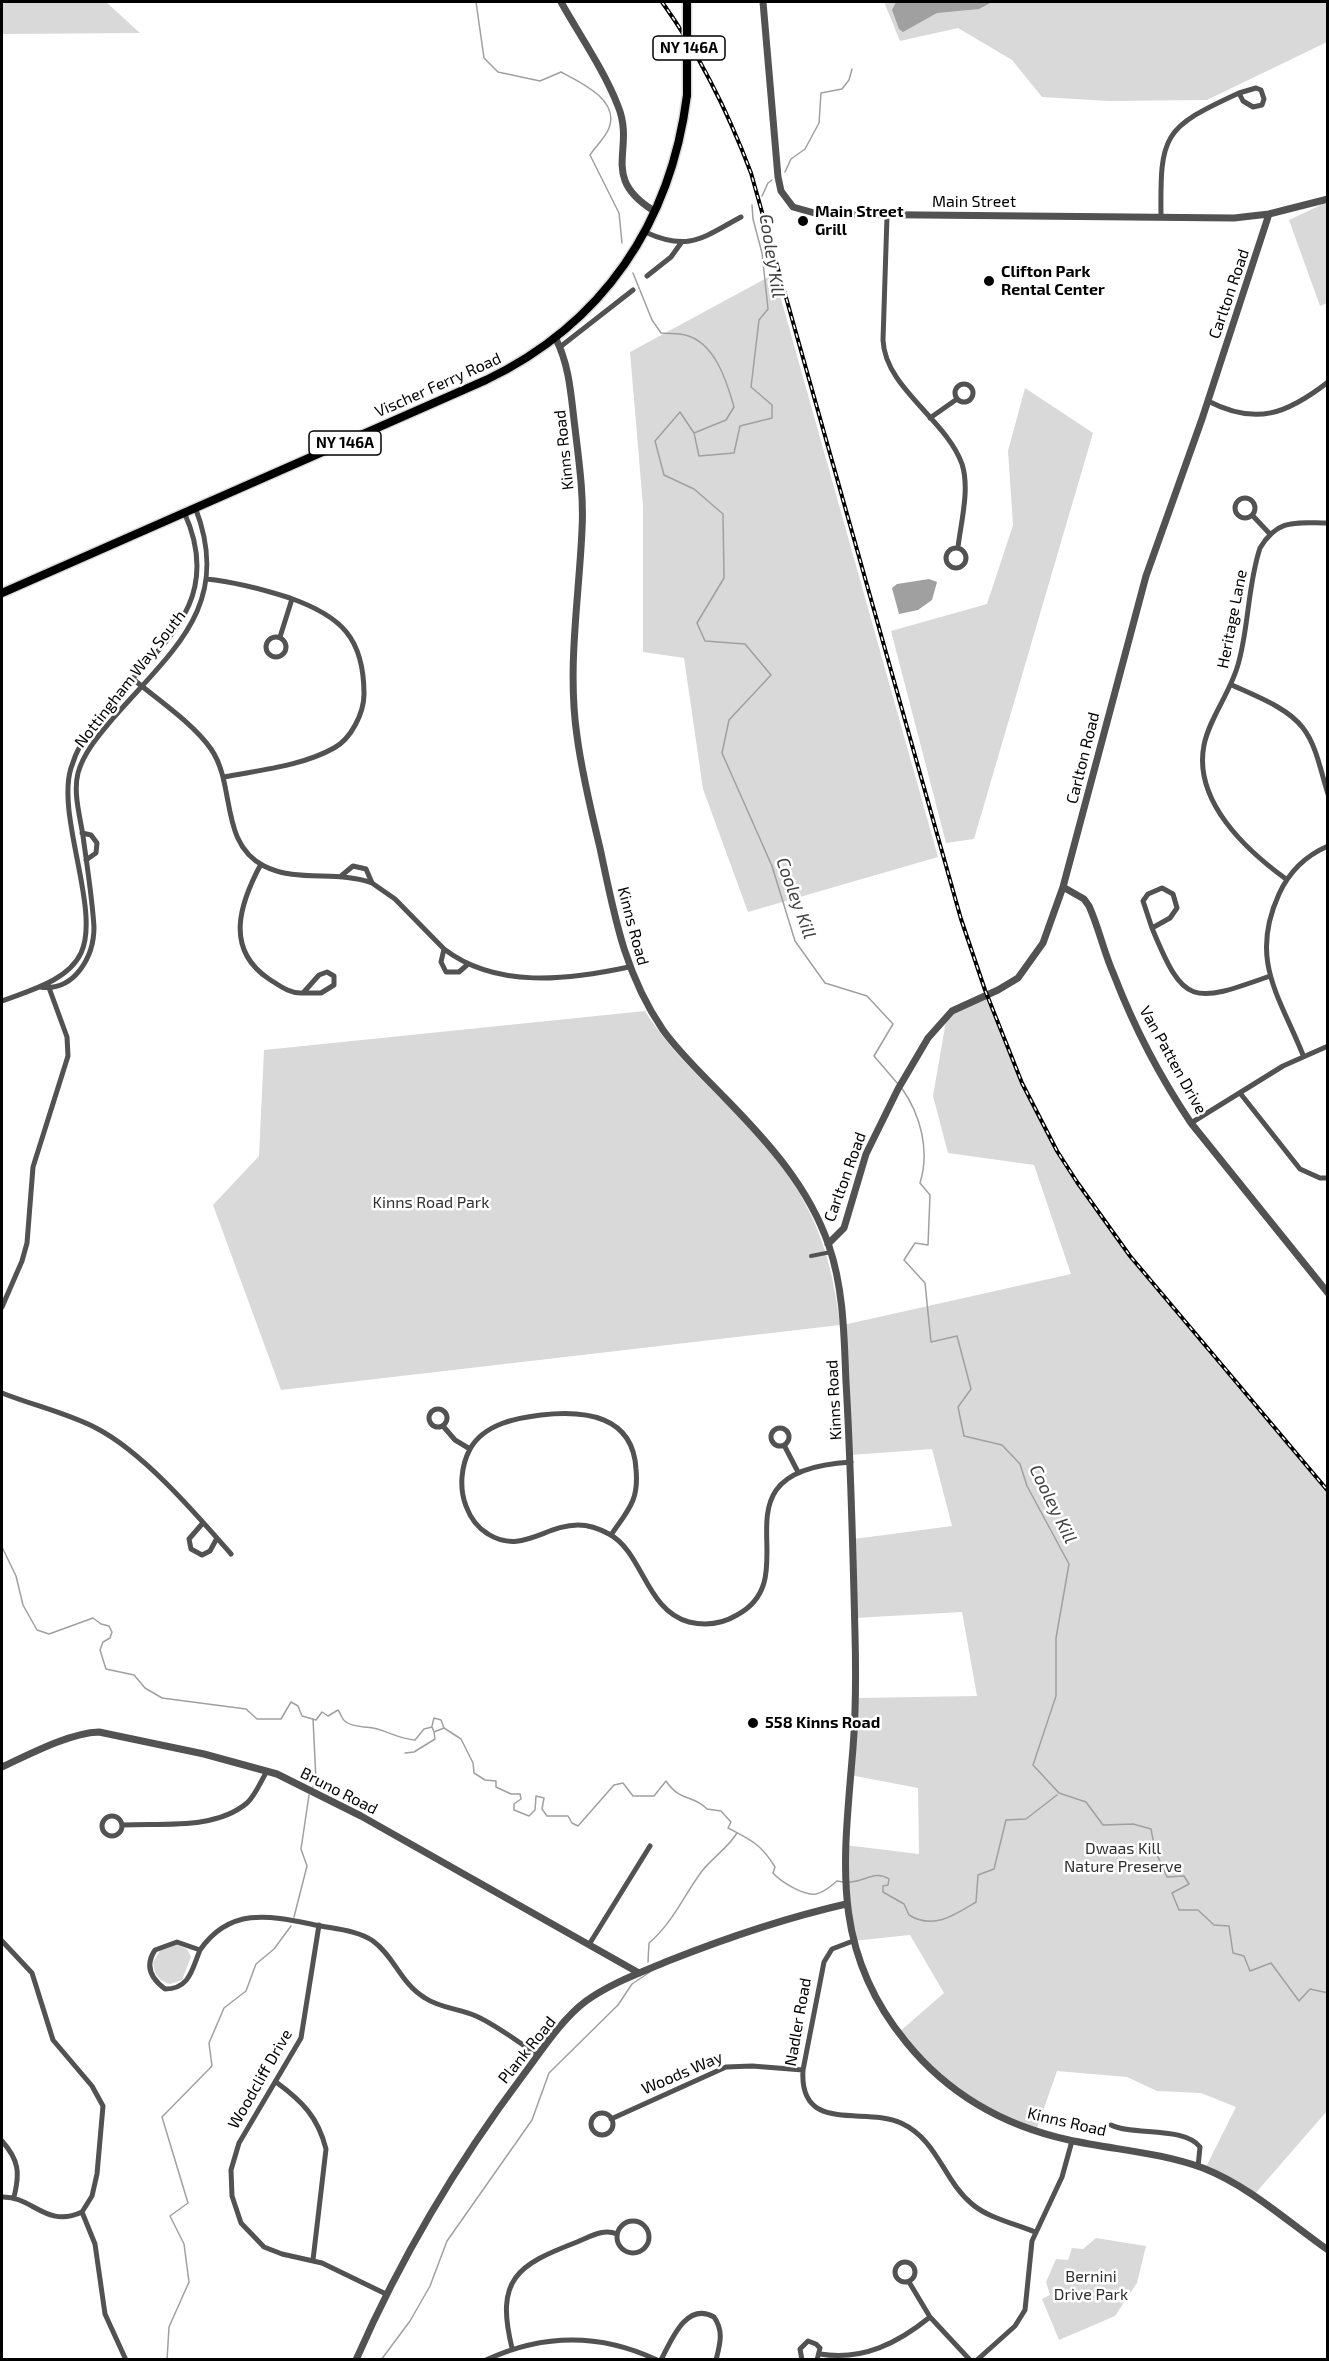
<!DOCTYPE html>
<html>
<head>
<meta charset="utf-8">
<style>
	body { margin:0 }
	#map { position:relative; width:1329px; height:2361px; overflow:hidden; background:#fff; font-family:"Exo 2",sans-serif }
	canvas { display:block }
	.frame { position:absolute; inset:0; border:3px solid #000; pointer-events:none }
</style>
</head>
<body>
<div id="map">
<canvas width="1329" height="2361"></canvas>
<div class="frame"></div>
</div>
<script>
const ctx = document.querySelector('canvas').getContext('2d');
ctx.lineJoin = 'round';
function fill(path, color) { ctx.fillStyle = color; ctx.fill(path, 'evenodd'); }
function stroke(path, color, width, dash) { ctx.strokeStyle = color; ctx.lineWidth = width; ctx.lineCap = dash ? 'butt' : 'round'; ctx.setLineDash(dash || []); ctx.stroke(path); }
function drawText(font, color, halo, rows, align = 'center') {
  ctx.font = font + ' "Exo 2",sans-serif'; ctx.lineWidth = 5; ctx.setLineDash([]); ctx.textBaseline = 'middle'; ctx.strokeStyle = halo; ctx.fillStyle = color; for (const [text, x, y, turn = 0] of rows) {
    ctx.save(); ctx.translate(x, y); ctx.rotate((+turn || 0) * Math.PI / 180); ctx.textAlign = isNaN(turn) ? turn : align; if (halo) ctx.strokeText(text, 0, 0); ctx.fillText(text, 0, 0); ctx.restore();
  }
}
fill(new Path2D(`
	M 2,2 L 106,2 L 140,33 L 2,34 Z
	M 884,2 L 1327,2 L 1327,42 L 1207,100 L 1108,101 L 1042,97 L 1012,60 L 958,28 L 900,41 Z
	M 1327,202 L 1327,303 L 1320,306 L 1289,220 Z
	M 774,274 L 938,857 L 748,912 L 703,789 L 684,658 L 643,652 L 643,506 L 630,352 Z
	M 1025,388 L 1093,433 L 974,839 L 946,843 L 891,631 L 987,604 L 1013,525 L 1008,451 Z
	M 986,995 L 1021,1078 L 1073,1177 L 1108,1228 L 1266,1419 L 1327,1487 L 1327,2111 L 1253,2196 L 1205,2169 L 1236,2107 L 1201,2093 L 1157,2091 L 1127,2077 L 1057,2071 L 1036,2131 L 976,2105 L 924,2064 L 898,2033 L 944,1993 L 910,1935 L 853,1941 L 845,1845 L 919,1854 L 918,1788 L 850,1775 L 856,1698 L 977,1696 L 962,1612 L 855,1618 L 854,1539 L 952,1526 L 932,1449 L 851,1455 L 843,1325 L 1071,1274 L 1034,1165 L 948,1153 L 933,1096 L 947,1015 Z
	M 645,1011 C 673,1056 712,1088 748,1126 C 806,1189 830,1240 840,1325 L 281,1390 L 213,1205 L 259,1156 L 264,1050 Z
	M 176,1944 L 187,1949 L 191,1957 L 182,1980 L 170,1984 C 159,1981 154,1974 153,1962 L 161,1949 Z
	M 1096,2238 L 1146,2246 L 1137,2283 L 1115,2316 L 1059,2340 L 1042,2299 L 1050,2295 L 1046,2282 L 1056,2259 L 1068,2260 L 1072,2248 L 1083,2249 Z`), '#d9d9d9');
fill(new Path2D(`
	M 896,2 L 992,2 L 979,9 L 937,13 L 903,32 L 899,29 L 892,10 Z
	M 929,579 L 937,582 L 932,600 L 918,610 L 899,614 L 892,588 L 897,584 Z`), '#a0a0a0');
stroke(new Path2D(`
	M 476,2 L 484,58 L 498,72 L 540,81 L 561,72 C 580,82 620,100 609,128 C 606,137 595,147 590,155 L 619,213 L 622,243
	M 785,172 L 791,159 L 805,149 L 819,123 L 821,93 L 842,89 L 849,80 L 852,69
	M 762,196 L 768,183 L 772,180
	M 752,205 L 753,219 L 762,253 L 768,309 L 759,320 L 751,387 L 772,405 L 772,418 L 740,426 L 734,453 L 699,456 L 694,433 L 680,412 L 655,441 L 664,475 L 694,489 L 723,514 L 724,578 L 697,623 L 705,641 L 745,644 L 771,675 L 729,720 L 722,753 L 772,866 L 795,941 L 825,983 L 867,996 L 893,1024 L 874,1056 L 898,1084
	M 633,273 L 652,320 L 661,333 C 669,334 678,333 685,335 C 715,342 727,382 734,407 L 726,420 L 694,433
	M 901,1087 C 921,1115 930,1151 920,1183 L 930,1195 L 928,1245 L 915,1243 L 904,1260 L 925,1283 L 931,1342 L 957,1336 L 971,1389 L 958,1407 L 964,1436 L 1002,1445 L 1020,1464 L 1027,1486 L 1069,1564 L 1056,1638 L 1056,1696 L 1033,1765 L 1059,1793 L 1086,1802 L 1103,1825 L 1133,1824 L 1151,1829 L 1155,1850 L 1167,1877 L 1184,1876 L 1189,1884 L 1172,1893 L 1179,1910 L 1198,1910 L 1214,1925 L 1229,1926 L 1233,1953 L 1244,1956 L 1250,1971 L 1271,1963 L 1299,2001 L 1310,1989 L 1328,1993
	M 2,1547 L 16,1576 L 23,1605 L 37,1630 L 49,1634 L 93,1618 L 101,1624 L 109,1626 L 112,1632 L 110,1638 L 103,1642 L 100,1650 L 106,1669 L 134,1675 L 145,1688 L 162,1698 L 246,1709 L 257,1719 L 281,1719 L 291,1702 L 298,1706 L 302,1716 L 316,1720 L 322,1712 L 328,1716 L 338,1710 C 341,1714 342,1720 346,1722 C 354,1728 365,1726 373,1728 C 388,1731 399,1739 415,1740 L 424,1729 L 432,1727 L 434,1732 L 444,1728 L 461,1739 L 473,1763 L 474,1773 L 485,1780 L 496,1781 L 496,1787 L 511,1794 L 520,1794 L 521,1799 L 514,1804 L 514,1810 L 529,1816 L 535,1810 L 536,1796 L 544,1798 L 542,1809 L 547,1816 L 568,1816 L 572,1823 L 578,1826 L 614,1785 L 623,1783 L 633,1796 L 654,1796 L 666,1781 C 681,1803 693,1794 707,1809 L 721,1811 L 731,1822 L 728,1828 C 751,1840 761,1844 775,1867 L 773,1873 C 781,1882 804,1896 816,1894 C 825,1892 831,1886 837,1881 L 843,1882
	M 313,1719 L 316,1780 L 313,1787
	M 432,1726 L 434,1718 L 441,1720 L 444,1728
	M 405,1753 L 414,1752 L 435,1739 L 434,1732
	M 848,1882 C 864,1883 874,1869 889,1879 L 888,1885 L 883,1886 L 883,1892 L 904,1904 L 909,1915 C 933,1930 955,1915 976,1902 L 978,1875 L 994,1869 L 1006,1820 L 1026,1819 L 1057,1795
	M 294,1917 L 307,1866 L 301,1849 L 309,1795
	M 648,1962 L 649,1943 C 672,1924 684,1895 702,1871 C 713,1857 728,1848 737,1833
	M 167,2360 L 169,2327 L 189,2282 L 184,2244 L 170,2216 L 188,2203 L 162,2117 L 212,2066 L 209,2043 L 224,2008 L 246,1991 L 256,1964 L 274,1949 L 291,1926
	M 381,2360 L 410,2321 L 430,2286 L 447,2241 L 532,2120 L 549,2073 L 618,2005 L 632,1984 L 650,1972`), '#a0a0a0', 1.5);
const primary = new Path2D(`
	M 2,593 L 486,380 C 603,324 671,223 687,95`);
stroke(primary, '#dbdbdb', 11);
stroke(new Path2D(`
	M 811,1256 L 831,1252`), '#525252', 4);
stroke(new Path2D(`
	M 1256,88 L 1261,90 L 1264,99 L 1262,105 L 1253,107 L 1243,101 L 1239,93 Z
	M 887,216 L 883,340 C 885,388 946,419 962,464 C 970,489 961,522 958,547
	M 1161,217 C 1160,134 1163,128 1239,93
	M 645,232 C 689,252 702,238 741,217
	M 647,276 L 671,257 L 681,243
	M 560,347 L 633,290
	M955 393a9 9 0 1 1 18 0a9 9 0 1 1-18 0Z
	M 1208,401 C 1256,426 1287,414 1328,382
	M 930,418 L 957,399
	M1235 508a10 10 0 1 1 20 0a10 10 0 1 1-20 0Z
	M 1252,515 L 1269,533
	M946 558a10 10 0 1 1 20 0a10 10 0 1 1-20 0Z
	M 206,579 C 236,582 262,589 290,598 C 341,616 364,638 364,694 C 364,713 351,739 334,748 C 302,766 260,770 224,777
	M266 647a10 10 0 1 1 20 0a10 10 0 1 1-20 0Z
	M 280,637 L 292,599
	M 133,679 C 157,699 194,724 211,749 C 236,785 219,843 264,866 C 297,883 338,870 372,883
	M 1232,685 C 1255,696 1287,707 1303,728 C 1317,746 1321,773 1328,794
	M 82,833 L 91,835 L 97,843 L 96,853 L 86,860
	M 261,864 C 240,903 224,949 269,979 C 280,986 290,994 303,993
	M 341,876 L 353,866 L 366,869 L 372,883 L 395,899 L 444,949 L 441,962 L 446,972 L 459,972 L 467,965
	M 1286,879 C 1246,850 1193,801 1204,745 C 1210,716 1232,691 1239,661 C 1249,624 1248,584 1260,548 C 1278,518 1296,523 1328,523
	M 1162,888 L 1173,894 L 1177,908 L 1170,918 L 1152,928 L 1143,901 L 1148,894 Z
	M 1152,928 C 1184,1006 1192,1004 1270,976
	M 444,949 C 496,989 568,980 629,967
	M 327,972 L 334,976 L 334,985 L 321,993 L 303,993 L 319,975 Z
	M 40,987 C 75,992 94,956 94,927 C 92,896 87,866 83,836 C 80,816 73,793 78,773 C 84,751 101,733 115,716 C 174,649 233,604 195,507
	M 2,1001 C 28,991 68,981 81,953 C 101,911 56,816 71,768 C 101,670 240,634 184,512
	M 1303,1055 C 1279,995 1249,960 1279,894 C 1289,872 1305,856 1328,846
	M 1240,1093 L 1300,1169 L 1320,1178 L 1328,1178
	M 1191,1123 L 1283,1066 L 1328,1046
	M 2,1307 L 22,1261 L 27,1243 L 33,1167 L 68,1056 L 67,1037 L 48,985
	M 2,1393 C 32,1405 67,1413 96,1428 C 143,1452 196,1514 231,1554
	M429 1418a9 9 0 1 1 18 0a9 9 0 1 1-18 0Z
	M 443,1426 L 455,1440 L 470,1449
	M771 1437a9 9 0 1 1 18 0a9 9 0 1 1-18 0Z
	M 784,1445 L 798,1472
	M 202,1524 L 189,1539 L 191,1549 L 202,1555 L 210,1551 L 217,1538
	M 611,1535 C 618,1524 628,1513 633,1500 C 637,1490 637,1480 636,1469 C 633,1415 584,1410 541,1415 C 516,1418 484,1424 470,1449 C 461,1466 459,1488 466,1506 C 470,1517 478,1528 488,1534 C 521,1555 545,1525 578,1525 C 589,1525 600,1529 609,1534 C 643,1552 646,1611 689,1622 C 706,1626 722,1624 737,1615 C 812,1575 703,1471 851,1462
	M102 1826a10 10 0 1 1 20 0a10 10 0 1 1-20 0Z
	M 123,1825 C 162,1823 215,1830 247,1803 C 255,1796 261,1781 267,1771
	M 319,1925 L 301,2038 L 239,2143 L 231,2170 L 232,2196 L 241,2223 L 264,2247 L 282,2254 L 322,2263 L 386,2294
	M 2,1941 L 32,1973 L 53,2040 L 92,2086 L 103,2106 L 97,2174 L 92,2196 L 82,2212 C 46,2229 33,2196 2,2197
	M 853,1941 L 832,1949 L 824,1962 L 803,2070 C 799,2135 865,2106 901,2123 C 938,2140 943,2180 972,2204 C 988,2218 1016,2224 1035,2232
	M 177,1942 L 200,1950 C 192,1969 190,1989 165,1989 C 150,1978 145,1965 155,1950 Z
	M 590,1943 L 650,1846
	M 200,1950 C 232,1904 275,1917 321,1926 C 337,1929 359,1931 373,1941 C 395,1957 400,1983 425,1998 C 440,2008 460,2009 476,2016 C 498,2026 518,2042 538,2055
	M 276,2082 C 302,2101 318,2117 326,2149 L 313,2260
	M591 2124a11 11 0 1 1 22 0a11 11 0 1 1-22 0Z
	M 611,2119 L 726,2067 L 752,2066 L 803,2070
	M 1111,2125 C 1133,2136 1184,2126 1200,2147 L 1198,2167
	M 2,2141 C 19,2160 20,2173 14,2197
	M 82,2212 L 95,2244 L 105,2314 L 126,2360
	M617 2237a16 16 0 1 1 32 0a16 16 0 1 1-32 0Z
	M895 2272a10 10 0 1 1 20 0a10 10 0 1 1-20 0Z
	M 909,2282 L 930,2317 L 970,2360
	M 512,2348 C 495,2279 517,2265 577,2242 C 590,2237 603,2228 617,2234
	M 820,2354 C 863,2361 898,2343 930,2317
	M 486,2360 C 542,2334 600,2333 657,2360
	M 661,2360 C 671,2341 686,2301 714,2317 C 724,2331 720,2344 716,2360
	M 802,2360 L 800,2349 L 808,2341 L 816,2344 L 820,2348 L 817,2360
	M 977,2360 L 1015,2326 L 1025,2310 L 1032,2241 L 1062,2177 L 1072,2141`), '#525252', 5);
stroke(new Path2D(`
	M 561,2 C 580,36 604,70 618,106 C 636,150 599,177 654,211
	M 763,2 L 778,177 L 781,191 L 793,207 L 818,214 L 1234,218 L 1269,214 L 1328,199
	M 556,339 C 570,367 571,397 575,428 C 579,462 584,496 582,530 C 579,598 567,668 577,736 C 582,774 591,811 600,848 C 614,914 624,973 663,1030 C 681,1055 704,1076 725,1098 C 768,1142 809,1187 829,1246 C 844,1290 844,1337 846,1382 C 851,1466 853,1550 855,1634 C 856,1672 856,1710 853,1748 C 844,1860 829,1948 906,2042 C 948,2094 1005,2126 1069,2140 C 1115,2150 1159,2152 1203,2168 C 1249,2186 1288,2222 1328,2250
	M 1063,887 L 1084,899 L 1089,906 C 1099,928 1104,953 1114,975 C 1134,1027 1160,1077 1191,1123 L 1328,1293
	M 828,1244 L 844,1228 L 866,1154 L 898,1089 L 928,1038 L 952,1011 L 998,990 L 1018,978 L 1043,943 L 1063,887 L 1146,576 L 1202,419 L 1269,214
	M 2,1767 C 28,1755 69,1733 99,1732 L 204,1754 L 277,1774 L 361,1816 L 639,1973
	M 356,2360 C 401,2257 457,2163 524,2074 C 542,2050 562,2019 586,2001 C 611,1983 640,1973 668,1961 C 726,1938 785,1918 846,1904`), '#525252', 7);
stroke(primary, '#000', 8);
const rail = new Path2D(`
	M 662,2 C 700,55 728,112 751,173 L 961,919 L 985,990 L 1022,1083 L 1057,1151 L 1077,1182 L 1130,1256 L 1328,1491`);
stroke(rail, '#000', 4);
stroke(rail, '#fff', 1.5, [4.5]);
const primaryBridge = new Path2D(`
	M 687,95 L 687,2`);
stroke(primaryBridge, '#dbdbdb', 11, []);
stroke(primaryBridge, '#000', 8);
for (const [x, y, r, color] of [
	[803,221,6,"#000"],
	[989,281,6,"#000"],
	[753,1723,6,"#000"]
]) { const dot = new Path2D(); dot.arc(x, y, r, 0, 2 * Math.PI); ctx.fillStyle = color; ctx.fill(dot); stroke(dot, '#fff', 2); }
for (const [x, y, w] of [
	[689,48,72],
	[345,443,72]
]) { const box = new Path2D(); box.roundRect(x - w / 2, y - 12, w, 24, 4.5); ctx.fillStyle = '#fff'; ctx.fill(box); stroke(box, '#000', 1.5); }
drawText('bold 15px', '#000', null, [
	["NY 146A",689,48],
	["NY 146A",345,443]
]);
drawText('16px', '#000', '#fff', [
	["Main Street",974,202],
	["Carlton Road",1229,294,-71],
	["Vischer Ferry Road",438,385,-24],
	["Kinns Road",564,450,-96],
	["Heritage Lane",1232,619,-79],
	["Nottingham Way South",130,679,-52],
	["Carlton Road",1083,758,-76],
	["Kinns Road",633,926,75],
	["Van Patten Drive",1173,1060,61],
	["Carlton Road",845,1177,-70],
	["Kinns Road",834,1400,-93],
	["Bruno Road",339,1791,27],
	["Nadler Road",798,2022,-80],
	["Plank Road",527,2050,-51],
	["Woods Way",682,2073,-23],
	["Woodcliff Drive",260,2079,-60],
	["Kinns Road",1067,2122,13]
]);
drawText('bold 16px', '#000', '#fff', [
	["Main Street",815,212],
	["Grill",815,230],
	["Clifton Park",1001,272],
	["Rental Center",1001,290],
	["558 Kinns Road",765,1723]
], 'left');
drawText('16px', '#303030', '#fff', [
	["Kinns Road Park",431,1203],
	["Dwaas Kill",1123,1849],
	["Nature Preserve",1123,1867],
	["Bernini",1091,2277],
	["Drive Park",1091,2295]
]);
drawText('italic 18px', '#414141', '#fff', [
	["Cooley Kill",772,256,81],
	["Cooley Kill",796,898,70],
	["Cooley Kill",1053,1504,64]
]);
</script>
</body>
</html>
